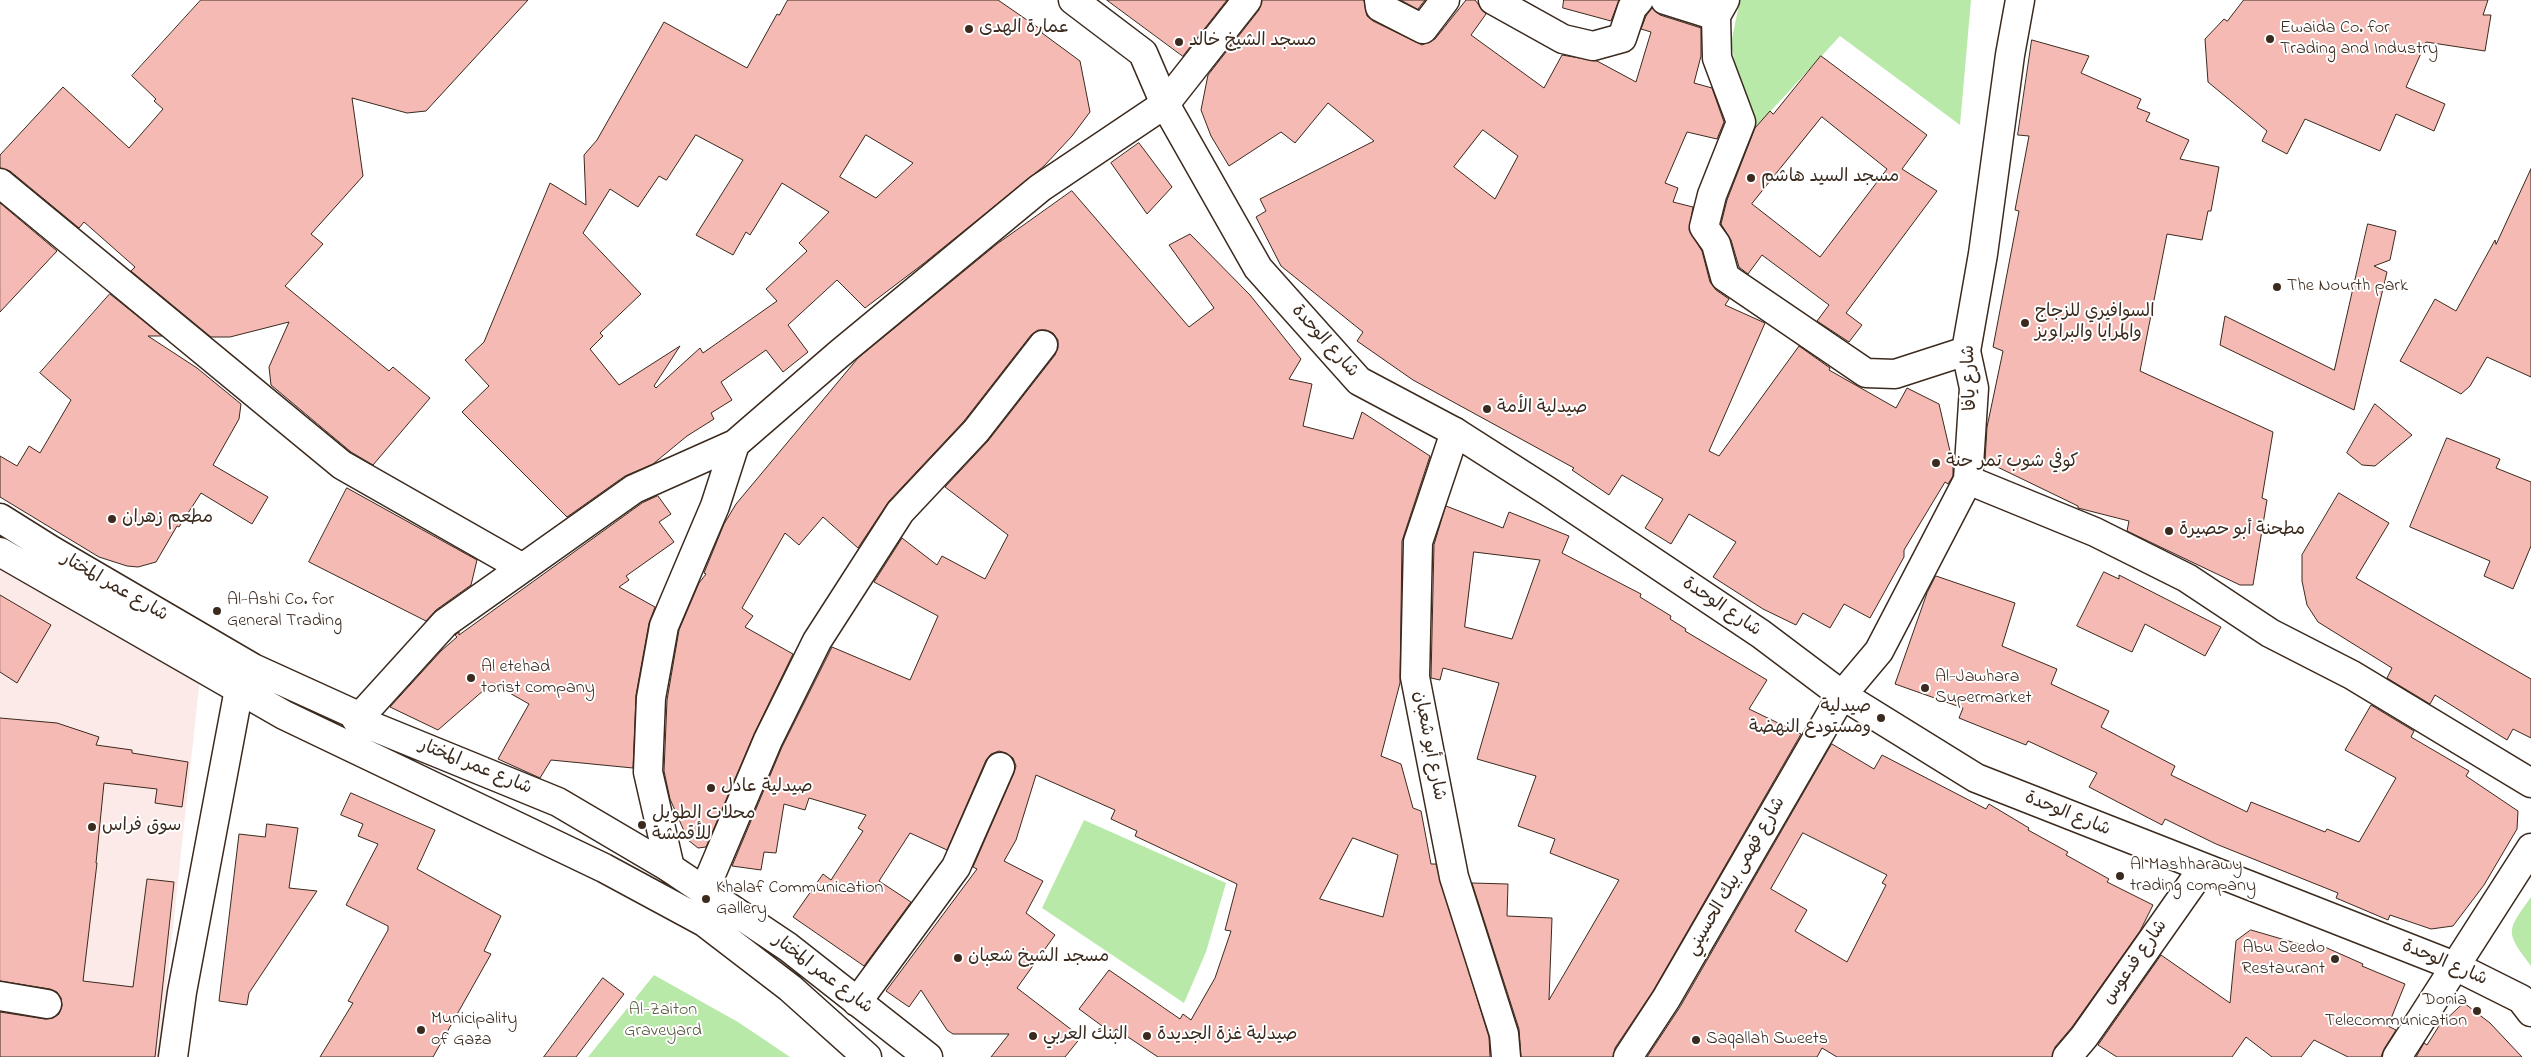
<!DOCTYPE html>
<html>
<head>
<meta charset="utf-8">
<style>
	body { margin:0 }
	canvas { display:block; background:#fff }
</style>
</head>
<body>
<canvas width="2531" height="1057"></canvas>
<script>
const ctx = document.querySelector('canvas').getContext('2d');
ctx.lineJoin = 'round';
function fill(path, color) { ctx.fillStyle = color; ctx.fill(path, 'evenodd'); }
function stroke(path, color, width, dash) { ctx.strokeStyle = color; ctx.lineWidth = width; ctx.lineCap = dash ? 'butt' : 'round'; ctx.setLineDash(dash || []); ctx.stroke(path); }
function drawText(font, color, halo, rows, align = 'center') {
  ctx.font = font + ' "Indie Flower","Playpen Sans Arabic",sans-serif'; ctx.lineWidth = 4; ctx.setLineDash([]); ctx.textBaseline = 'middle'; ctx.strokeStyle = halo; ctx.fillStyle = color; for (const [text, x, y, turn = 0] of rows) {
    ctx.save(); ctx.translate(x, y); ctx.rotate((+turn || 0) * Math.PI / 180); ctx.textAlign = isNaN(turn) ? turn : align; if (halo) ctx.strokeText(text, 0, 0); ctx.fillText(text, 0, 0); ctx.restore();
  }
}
fill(new Path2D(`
	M 0,536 L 203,650 L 159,1057 L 0,1057 Z`), '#fceae9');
fill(new Path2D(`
	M 1740,0 L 1971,0 L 1960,125 L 1840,36 L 1755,128 L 1737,76 L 1731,43 Z
	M 1084,820 L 1226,883 L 1206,952 L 1184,1003 L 1042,908 Z
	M 2531,897 L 2531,966 C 2505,931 2506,932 2531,897 Z
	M 654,975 L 738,1022 L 790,1057 L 588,1057 Z`), '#b9e9a9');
const building = new Path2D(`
	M 201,0 L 528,0 L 426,111 L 407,113 L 352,98 L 363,176 L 311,234 L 323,244 L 285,286 L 389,371 L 393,367 L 430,398 L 373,465 L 351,452 L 271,385 L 269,367 L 289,322 L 230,337 L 211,337 L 131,271 L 135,267 L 84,222 L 79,228 L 10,171 L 0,168 L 0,155 L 63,87 L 129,148 L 163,109 L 154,101 L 156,99 L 132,76 Z
	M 788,0 L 998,0 L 1043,31 L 1042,33 L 1080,61 L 1090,112 L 1072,136 L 1044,166 L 923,264 L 865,308 L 837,280 L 788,325 L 808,352 L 783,372 L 766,350 L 721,382 L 732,400 L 711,413 L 714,419 L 687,436 L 653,464 L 625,476 L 567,517 L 462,412 L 489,386 L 465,360 L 484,342 L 550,183 L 586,205 L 584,155 L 597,140 L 664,22 L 747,68 L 777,14 L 779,15 ZM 696,135 L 743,160 L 696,235 L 733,255 L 746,232 L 750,235 L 782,183 L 829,212 L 799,243 L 807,251 L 766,289 L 777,301 L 703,353 L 700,348 L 656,388 L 654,386 L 680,346 L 619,385 L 590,349 L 603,336 L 600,333 L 641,294 L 583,233 L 610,189 L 638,207 L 659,176 L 666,180 ZM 866,135 L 913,163 L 876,198 L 840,177 Z
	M 1107,0 L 1227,0 L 1183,56 Z
	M 1262,0 L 1364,0 L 1367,16 L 1373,21 L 1422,45 L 1435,39 L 1466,0 L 1475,0 L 1486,14 L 1471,35 L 1544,88 L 1562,55 L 1597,61 L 1636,82 L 1651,32 L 1641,29 L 1646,16 L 1652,8 L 1660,15 L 1701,28 L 1701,56 L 1694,83 L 1712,88 L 1724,122 L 1717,139 L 1687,132 L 1665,183 L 1678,188 L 1673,202 L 1693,207 L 1689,230 L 1702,251 L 1710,282 L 1716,290 L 1729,299 L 1725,305 L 1765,323 L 1709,451 L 1719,456 L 1799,346 L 1830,368 L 1829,370 L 1896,408 L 1907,388 L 1939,404 L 1953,464 L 1953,476 L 1948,484 L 1945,482 L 1904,550 L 1904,557 L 1870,618 L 1844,604 L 1830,628 L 1803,613 L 1796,625 L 1763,609 L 1713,577 L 1736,542 L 1689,514 L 1671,544 L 1645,528 L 1663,499 L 1622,475 L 1609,495 L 1572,470 L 1574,468 L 1413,380 L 1357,341 L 1363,332 L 1281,266 L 1256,217 L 1266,211 L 1260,199 L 1374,141 L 1328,103 L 1295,143 L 1281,132 L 1229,166 L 1211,136 L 1201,110 L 1208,75 L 1259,10 ZM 1483,130 L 1518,156 L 1495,199 L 1454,167 Z
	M 1401,0 L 1425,0 L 1418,9 Z
	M 1564,0 L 1619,0 L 1611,21 L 1563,8 Z
	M 2244,0 L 2488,0 L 2483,15 L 2491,15 L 2485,51 L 2426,42 L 2406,87 L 2445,104 L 2434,131 L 2396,114 L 2380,151 L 2305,119 L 2287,154 L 2262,141 L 2267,131 L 2208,82 L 2205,39 L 2224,19 L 2227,21 Z
	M 2032,40 L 2089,56 L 2081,73 L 2141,99 L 2137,108 L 2150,113 L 2146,121 L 2189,140 L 2180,159 L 2219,167 L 2211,211 L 2208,211 L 2202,240 L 2167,234 L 2140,371 L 2273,432 L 2262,498 L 2267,500 L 2253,585 L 2240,585 L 2127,531 L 2129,521 L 2078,508 L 2078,506 L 1985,461 L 1987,427 L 2003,351 L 1993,347 L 2019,211 L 2015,210 L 2029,136 L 2018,135 Z
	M 1821,56 L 1927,135 L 1902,169 L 1937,191 L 1846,313 L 1862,325 L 1849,342 L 1817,321 L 1829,305 L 1762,255 L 1748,274 L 1739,267 L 1731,240 L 1721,224 L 1727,200 L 1755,128 L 1770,111 L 1773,114 ZM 1822,117 L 1887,169 L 1820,257 L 1752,204 Z
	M 1139,143 L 1172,187 L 1147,214 L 1111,163 Z
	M 2531,169 L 2531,377 L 2487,357 L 2470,386 L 2461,394 L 2400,361 L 2435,299 L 2456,311 L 2495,240 L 2496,244 Z
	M 1072,191 L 1189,327 L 1214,308 L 1169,245 L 1190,234 L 1250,295 L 1301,359 L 1289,379 L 1312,384 L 1303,426 L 1353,439 L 1362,412 L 1430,456 L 1402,541 L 1400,683 L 1381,756 L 1401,764 L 1413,808 L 1421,811 L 1431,864 L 1436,864 L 1489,1037 L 1490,1057 L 1158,1057 L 1116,1029 L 1113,1034 L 1079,1009 L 1109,970 L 1180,1019 L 1183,1014 L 1191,1020 L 1215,978 L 1231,931 L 1225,930 L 1237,884 L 1135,836 L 1137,831 L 1111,819 L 1115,810 L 1036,775 L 1016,840 L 1004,861 L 1043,881 L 1026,913 L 1055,935 L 1017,988 L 1081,1037 L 1065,1057 L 991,1057 L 1009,1034 L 953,1034 L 947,1030 L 921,990 L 909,1007 L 886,991 L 977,869 L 973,867 L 1014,773 L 1016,766 L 1013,758 L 1006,753 L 999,751 L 991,754 L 986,760 L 947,850 L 910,833 L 879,881 L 911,902 L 864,966 L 793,917 L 823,874 L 831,880 L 863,831 L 858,828 L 866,815 L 809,798 L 805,810 L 784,804 L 776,853 L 764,852 L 761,870 L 732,866 L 782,747 L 832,647 L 910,680 L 938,616 L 874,582 L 902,538 L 937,565 L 942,556 L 985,579 L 1008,535 L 945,487 L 988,441 L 1055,355 L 1058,348 L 1058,340 L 1053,333 L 1046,330 L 1038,330 L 1031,335 L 964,421 L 889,501 L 858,548 L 823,517 L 799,545 L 785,533 L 742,608 L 753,616 L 745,627 L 793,654 L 754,734 L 706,847 L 698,848 L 688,840 L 670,799 L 664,771 L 667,700 L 679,630 L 699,583 L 706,574 L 704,573 L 724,524 L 736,504 L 858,358 L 997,244 ZM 1353,838 L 1398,855 L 1383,917 L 1320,899 Z
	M 0,203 L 57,251 L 0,312 Z
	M 2368,224 L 2396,231 L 2390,260 L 2374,266 L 2387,272 L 2354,410 L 2220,345 L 2225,316 L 2334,370 Z
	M 110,294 L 162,336 L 148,336 L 197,368 L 241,404 L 239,419 L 213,465 L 268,497 L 252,524 L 201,493 L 179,527 L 177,526 L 156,562 L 138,567 L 127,566 L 99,557 L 0,497 L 0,456 L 17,466 L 29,446 L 40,453 L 71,400 L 40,373 Z
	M 2375,404 L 2412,435 L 2375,466 L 2362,465 L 2347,453 Z
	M 2447,438 L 2500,459 L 2496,468 L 2531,482 L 2531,546 L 2513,589 L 2484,576 L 2490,561 L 2410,527 Z
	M 347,488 L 477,560 L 471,585 L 436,610 L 426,621 L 309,562 Z
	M 2339,493 L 2389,523 L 2356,578 L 2531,679 L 2531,738 L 2513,729 L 2507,740 L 2435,695 L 2430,704 L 2387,678 L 2392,668 L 2318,622 L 2307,605 L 2302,581 L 2302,555 Z
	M 658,496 L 671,514 L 659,522 L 674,542 L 626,576 L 629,580 L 619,587 L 655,607 L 649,623 L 636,695 L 633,768 L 551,760 L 540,778 L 498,759 L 529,704 L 492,683 L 438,730 L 390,707 L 441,651 L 457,637 L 455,635 L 459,632 L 459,635 L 642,503 Z
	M 1446,506 L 1503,528 L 1509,512 L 1569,536 L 1562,553 L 1641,594 L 1640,597 L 1671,616 L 1670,619 L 1686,629 L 1685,631 L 1767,680 L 1749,709 L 1801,734 L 1653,991 L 1615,1048 L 1613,1057 L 1521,1057 L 1519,1029 L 1472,883 L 1508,884 L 1507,916 L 1552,918 L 1549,1000 L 1619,880 L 1550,853 L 1555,839 L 1518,826 L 1536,776 L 1477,759 L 1499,683 L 1443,668 L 1440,680 L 1431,678 L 1434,545 ZM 1474,552 L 1540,560 L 1512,639 L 1465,627 Z
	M 2104,572 L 2119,579 L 2119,575 L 2221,627 L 2205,656 L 2145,624 L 2132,652 L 2077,626 Z
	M 1936,576 L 2015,603 L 2002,646 L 2057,669 L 2051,684 L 2109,711 L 2101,727 L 2175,766 L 2171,775 L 2247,812 L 2251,802 L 2325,832 L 2327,829 L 2359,842 L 2396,778 L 2345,750 L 2371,705 L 2414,731 L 2411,737 L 2469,771 L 2466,776 L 2518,811 L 2517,829 L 2484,885 L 2453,926 L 2431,929 L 2390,915 L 2388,920 L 2336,898 L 2338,893 L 2216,844 L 2165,819 L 2162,825 L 2089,787 L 2097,773 L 2028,741 L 2026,745 L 1959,718 L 1963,708 L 1895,684 L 1927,593 Z
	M 0,595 L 51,625 L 17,683 L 0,672 Z
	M 0,718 L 57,723 L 99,737 L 96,745 L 132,750 L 132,753 L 188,762 L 182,807 L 155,803 L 157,789 L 104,783 L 96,863 L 97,863 L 83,981 L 133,987 L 147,879 L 174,882 L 155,1057 L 0,1057 L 0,1012 L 45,1019 L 53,1018 L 59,1014 L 62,1006 L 61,998 L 57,992 L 50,989 L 0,981 Z
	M 1832,744 L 1874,769 L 1882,755 L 1986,809 L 1989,804 L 2029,828 L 2028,830 L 2068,852 L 2066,855 L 2109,879 L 2107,882 L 2153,905 L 2140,931 L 2072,1027 L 2055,1047 L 2052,1057 L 1837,1057 L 1822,1048 L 1817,1057 L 1647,1057 L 1680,1007 ZM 1803,833 L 1887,875 L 1882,883 L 1886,885 L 1847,962 L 1795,931 L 1807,910 L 1771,889 Z
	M 351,793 L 435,830 L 417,869 L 501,916 L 484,951 L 491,954 L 433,1057 L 320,1057 L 353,1003 L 348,1001 L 388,930 L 388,926 L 346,905 L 378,844 L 358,836 L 363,824 L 341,815 Z
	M 267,824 L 298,828 L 289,888 L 317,891 L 249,993 L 247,1005 L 219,1001 L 239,834 L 265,837 Z
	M 2251,930 L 2316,949 L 2318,944 L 2363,964 L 2362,966 L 2405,984 L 2388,1026 L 2396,1030 L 2384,1049 L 2381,1057 L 2348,1057 L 2314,1040 L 2301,1057 L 2272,1057 L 2246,1037 L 2232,1057 L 2117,1057 L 2098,1045 L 2161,955 L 2230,1003 L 2236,941 Z
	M 603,978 L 624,994 L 576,1057 L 544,1057 Z
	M 2464,1003 L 2490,1023 L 2522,1057 L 2416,1057 L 2424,1043 L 2427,1045 L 2439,1026 Z`);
fill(building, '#f6bab5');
stroke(building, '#3b2a1e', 1);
const minor = new Path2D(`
	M 1379,0 L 1380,7 L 1423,29 L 1445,0
	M 1493,0 L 1563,39 L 1593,46 L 1622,38 L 1632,8 L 1639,0
	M 1665,0 L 1716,16
	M 1725,0 L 1716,16 L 1717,58 L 1741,122 L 1712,195 L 1704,227 L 1716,244 L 1725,277 L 1866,373 L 1895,374 L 1966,351
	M 0,183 L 342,465 L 521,567
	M 1455,432 L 1418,542 L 1415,677 L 1454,877 L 1504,1034 L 1506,1057
	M 1968,480 L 2095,532 L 2187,578 L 2270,633 L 2352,675 L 2531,783
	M 357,720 L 445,623 L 634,489 L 735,444 L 839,354 L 1040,188 L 1165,104 L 1247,0
	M 670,868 L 648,772 L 651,698 L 664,626 L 715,506 L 735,444
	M 704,891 L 768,740 L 817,641 L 900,512 L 976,431 L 1043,345
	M 0,996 L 47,1004
	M 857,1002 L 956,867 L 1000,767
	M 173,1057 L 182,992 L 239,689
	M 1628,1057 L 1666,999 L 1842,695
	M 2067,1057 L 2084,1037 L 2203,868
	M 2397,1057 L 2531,848`);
const tertiary = new Path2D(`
	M 1842,695 L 1879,651 L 1968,480 L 1974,388 L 1966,351 L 1983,254 L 2010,55 L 2020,0`);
const secondary = new Path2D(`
	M 1073,0 L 1143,53 L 1165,104 L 1258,268 L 1359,381 L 1455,432 L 1549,492 L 1761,634 L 1842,695 L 1976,778 L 2457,967 L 2521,999 L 2531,1012
	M 0,518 L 51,550 L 253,668 L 352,713 L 357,720 L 558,802 L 670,868 L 788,947 L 928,1057
	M 0,552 L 284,715 L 604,868 L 704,922 L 790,988 L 867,1057`);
stroke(minor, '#3b2a1e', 31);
stroke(tertiary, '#3b2a1e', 31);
stroke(secondary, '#3b2a1e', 31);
stroke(minor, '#fff', 28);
stroke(tertiary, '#fff', 28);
stroke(secondary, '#fff', 28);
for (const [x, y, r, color] of [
	[969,29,5,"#3b2a1e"],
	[2270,39,5,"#3b2a1e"],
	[1179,42,5,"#3b2a1e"],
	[1751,178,5,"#3b2a1e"],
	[2277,287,5,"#3b2a1e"],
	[2025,323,5,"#3b2a1e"],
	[1487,409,5,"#3b2a1e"],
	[1936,463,5,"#3b2a1e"],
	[112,519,5,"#3b2a1e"],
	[2169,531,5,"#3b2a1e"],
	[217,611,5,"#3b2a1e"],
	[471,678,5,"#3b2a1e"],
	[1925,688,5,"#3b2a1e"],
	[1881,718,5,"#3b2a1e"],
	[711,788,5,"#3b2a1e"],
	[642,825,5,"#3b2a1e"],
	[92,827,5,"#3b2a1e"],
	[2120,876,5,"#3b2a1e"],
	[706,899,5,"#3b2a1e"],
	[958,958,5,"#3b2a1e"],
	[2335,959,5,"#3b2a1e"],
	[2477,1011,5,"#3b2a1e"],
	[421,1030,5,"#3b2a1e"],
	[1033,1036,5,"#3b2a1e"],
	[1147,1036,5,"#3b2a1e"],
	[1696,1040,5,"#3b2a1e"]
]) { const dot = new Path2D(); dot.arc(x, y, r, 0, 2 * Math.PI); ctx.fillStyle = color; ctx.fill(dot); stroke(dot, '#fff', 2); }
drawText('18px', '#3b2a1e', '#fff', [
	["عمارة الهدى",979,29],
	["Ewaida Co. for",2280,29],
	["Trading and Industry",2280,50],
	["مسجد الشيخ خالد",1189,42],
	["مسجد السيد هاشم",1761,178],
	["The Nourth park",2287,287],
	["السوافيري للزجاج",2035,313],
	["والمرايا والبراويز",2035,334],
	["صيدلية الأمة",1497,409],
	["كوفي شوب تمر حنة",1946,463],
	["مطعم زهران",122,519],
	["مطحنة أبو حصيرة",2179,531],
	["Al-Ashi Co. for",227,601],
	["General Trading",227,622],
	["Al etehad",481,668],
	["torist company",481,689],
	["Al-Jawhara",1935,678],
	["Supermarket",1935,699],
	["صيدلية",1871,708,"right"],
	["ومستودع النهضة",1871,729,"right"],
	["صيدلية عادل",721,788],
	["محلات الطويل",652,815],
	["للأقمشة",652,836],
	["سوق فراس",102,827],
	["Al Mashharawy",2130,866],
	["trading company",2130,887],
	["Khalaf Communication",716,889],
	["Gallery",716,910],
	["Abu Seedo",2325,949,"right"],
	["Restaurant",2325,970,"right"],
	["مسجد الشيخ شعبان",968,958],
	["Donia",2467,1001,"right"],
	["Telecommunication",2467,1022,"right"],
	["Municipality",431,1020],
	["of Gaza",431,1041],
	["البنك العربي",1043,1036],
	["صيدلية غزة الجديدة",1157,1036],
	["Saqallah Sweets",1706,1040]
], 'left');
drawText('18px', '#3b2a1e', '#fff', [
	["شارع الوحدة",1324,342,48],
	["شارع يافا",1971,378,-92],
	["شارع عمر المختار",114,588,30],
	["شارع الوحدة",1721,608,34],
	["شارع أبو شعبان",1428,746,79],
	["شارع عمر المختار",475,768,22],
	["شارع الوحدة",2067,815,22],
	["شارع فهمى بيك الحسيني",1737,877,-60],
	["شارع فدعوس",2136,963,-55],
	["شارع الوحدة",2444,964,23],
	["شارع عمر المختار",822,975,37]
]);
drawText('18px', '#5a5a41', '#fff', [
	["Al-Zaiton",663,1011],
	["Graveyard",663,1032]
]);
</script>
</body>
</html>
